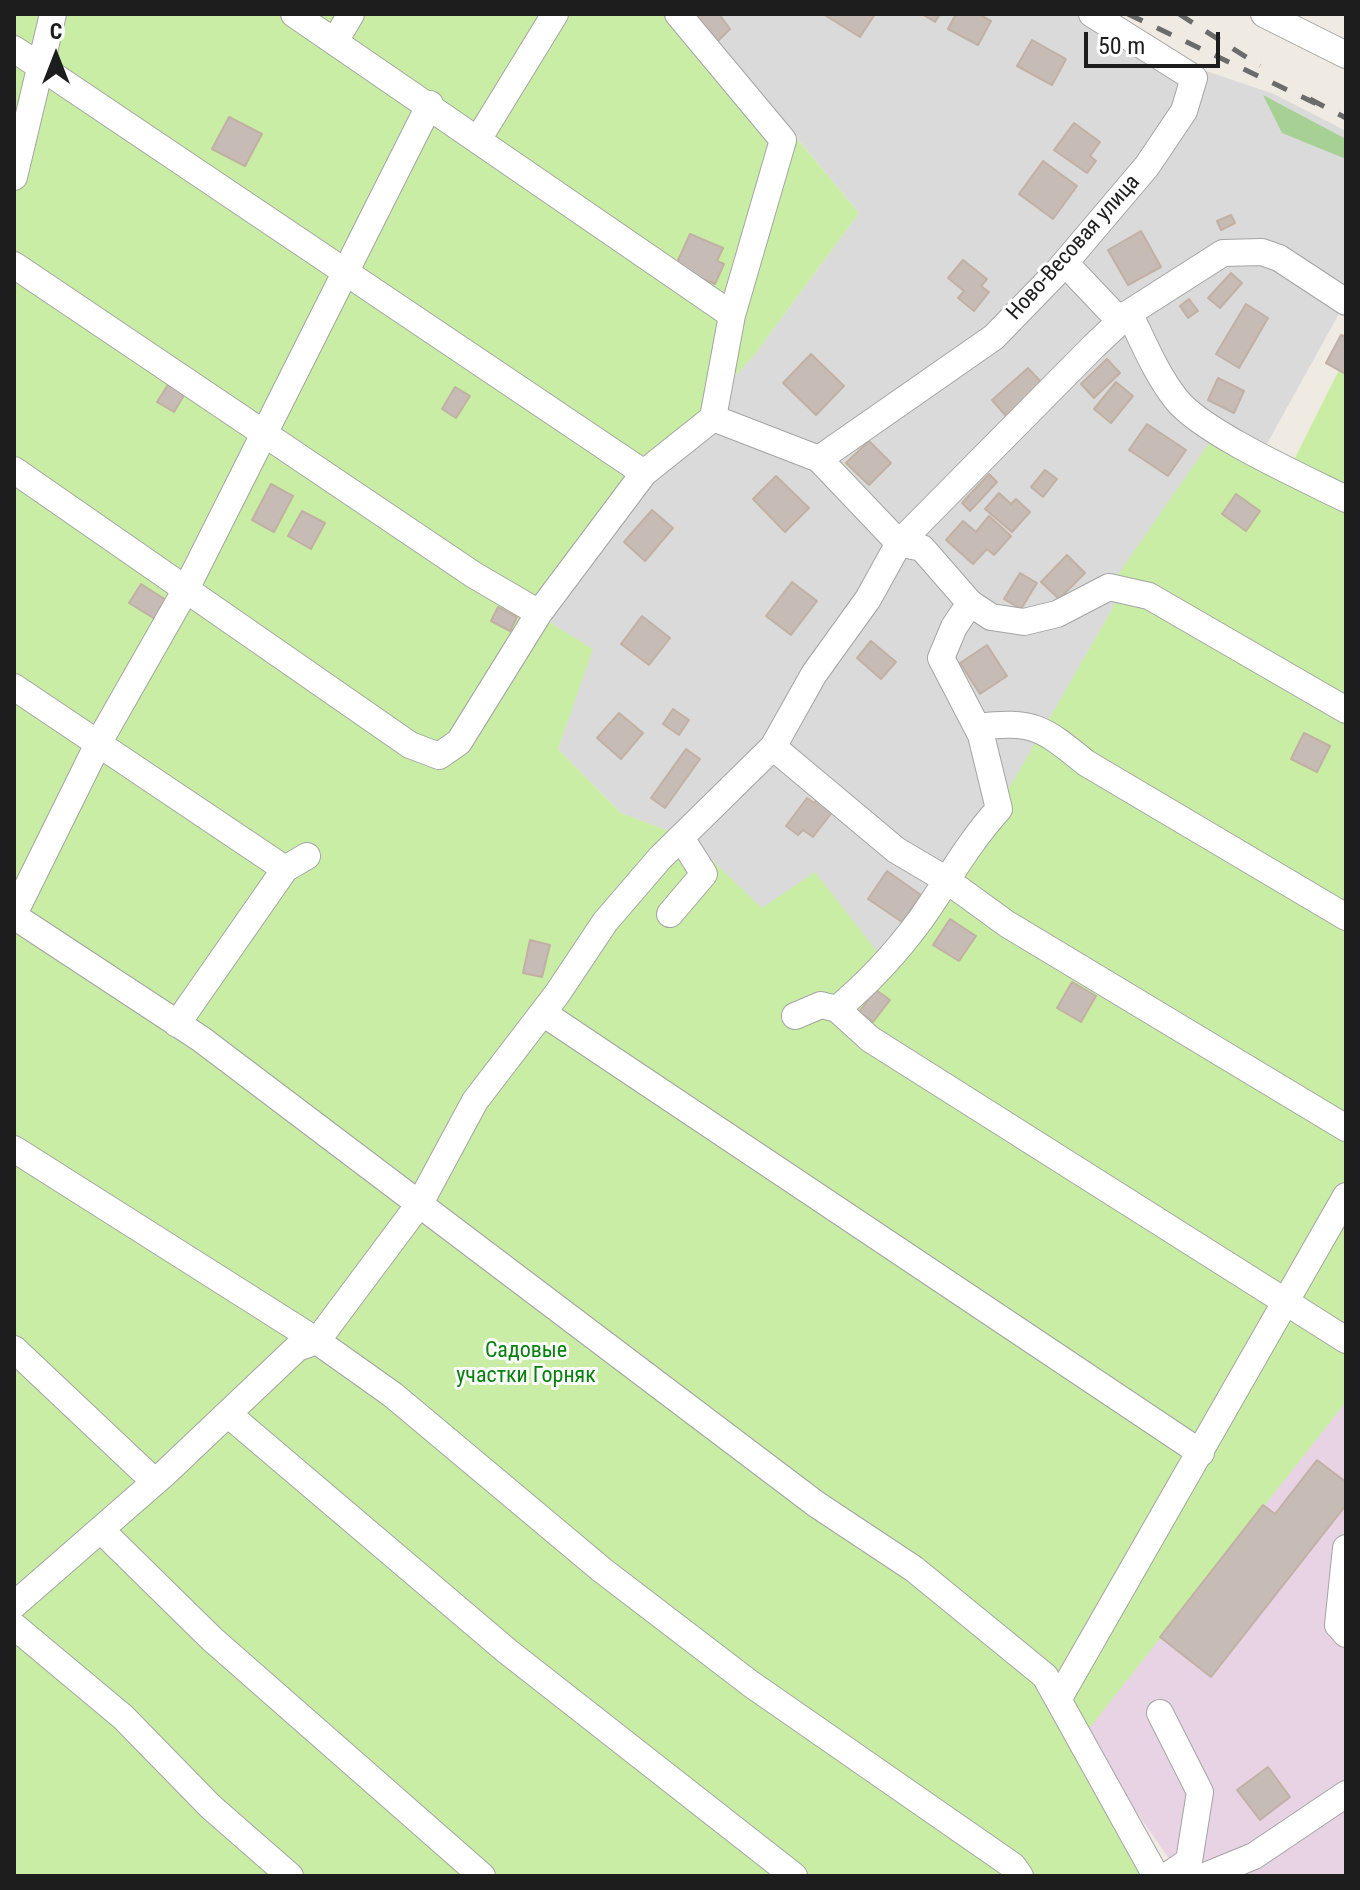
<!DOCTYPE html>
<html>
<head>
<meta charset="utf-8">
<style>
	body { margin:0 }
	#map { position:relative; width:1360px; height:1890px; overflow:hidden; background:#efeae2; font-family:"Roboto Condensed",sans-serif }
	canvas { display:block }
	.frame { position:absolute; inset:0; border:16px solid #1d1d1d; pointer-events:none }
	.north { position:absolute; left:16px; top:16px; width:80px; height:80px; -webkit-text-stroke:6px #fff; paint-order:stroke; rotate:0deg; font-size:22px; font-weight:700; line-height:32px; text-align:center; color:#1d1d1d }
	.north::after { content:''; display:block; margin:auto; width:28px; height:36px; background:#1d1d1d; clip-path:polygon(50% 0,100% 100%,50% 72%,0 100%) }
	.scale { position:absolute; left:1084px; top:32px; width:136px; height:36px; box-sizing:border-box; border:4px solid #1d1d1d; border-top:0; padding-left:10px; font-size:24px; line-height:28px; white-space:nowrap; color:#1d1d1d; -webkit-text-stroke:6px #fff; paint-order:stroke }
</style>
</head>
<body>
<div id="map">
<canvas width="1360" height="1890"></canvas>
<div class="frame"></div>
<div class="north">С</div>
<div class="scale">50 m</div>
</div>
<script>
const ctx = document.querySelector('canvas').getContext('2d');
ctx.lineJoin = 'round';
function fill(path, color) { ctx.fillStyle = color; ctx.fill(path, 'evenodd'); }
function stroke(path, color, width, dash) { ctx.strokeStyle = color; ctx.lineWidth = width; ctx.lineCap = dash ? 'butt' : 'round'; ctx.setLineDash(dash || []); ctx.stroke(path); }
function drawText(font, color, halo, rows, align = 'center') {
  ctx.font = font + ' "Roboto Condensed",sans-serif'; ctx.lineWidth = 6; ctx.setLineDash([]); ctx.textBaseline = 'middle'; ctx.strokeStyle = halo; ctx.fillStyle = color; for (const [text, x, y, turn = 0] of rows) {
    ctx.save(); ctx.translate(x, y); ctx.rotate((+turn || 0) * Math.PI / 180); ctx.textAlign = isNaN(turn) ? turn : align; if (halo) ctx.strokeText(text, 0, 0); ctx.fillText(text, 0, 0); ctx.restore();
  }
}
fill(new Path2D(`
	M 719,14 L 1110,14 L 1200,69 L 1274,94 L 1346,131 L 1346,301 L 1263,451 L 1118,599 L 969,859 L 883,959 L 762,909 L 690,839 L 621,813 L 558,749 L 592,649 L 544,619 L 647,476 L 755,354 L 859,213 L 717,42 L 730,29 Z`), '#dbdada');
fill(new Path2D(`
	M 1346,1401 L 1346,1876 L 1181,1876 L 1083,1735 Z`), '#e8d3e5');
fill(new Path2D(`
	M 14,14 L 665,14 L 799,141 L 859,213 L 755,354 L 647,476 L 544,619 L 593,649 L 558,749 L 621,813 L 690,839 L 762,908 L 815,872 L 883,959 L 969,858 L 1118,599 L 1119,573 L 1214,436 L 1294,460 L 1346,356 L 1346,1402 L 1084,1735 L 1151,1870 L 1139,1876 L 14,1876 Z`), '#c9eda4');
fill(new Path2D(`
	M 1263,95 L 1346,139 L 1346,159 L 1282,133 Z`), '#a7d194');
const building = new Path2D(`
	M 694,14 L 719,14 L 730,29 L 717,42 Z
	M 823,14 L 875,14 L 860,37 Z
	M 922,14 L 940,14 L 935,22 Z
	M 956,14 L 978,14 L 991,21 L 978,45 L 948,29 Z
	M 1032,40 L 1066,59 L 1052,85 L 1017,66 Z
	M 229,117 L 262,134 L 245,166 L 212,149 Z
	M 1074,123 L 1100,142 L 1090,156 L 1096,161 L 1087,173 L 1054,150 Z
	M 1043,161 L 1077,186 L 1053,219 L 1019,194 Z
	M 1231,215 L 1235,223 L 1221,230 L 1217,221 Z
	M 1141,231 L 1161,267 L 1128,285 L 1108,250 Z
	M 690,234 L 723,248 L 717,261 L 724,264 L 715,284 L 675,267 Z
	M 963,260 L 987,279 L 981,286 L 989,292 L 974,311 L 958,298 L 964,291 L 948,278 Z
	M 1231,273 L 1242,283 L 1220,308 L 1208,298 Z
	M 1189,299 L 1198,311 L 1188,318 L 1180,306 Z
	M 1246,304 L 1268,318 L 1239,368 L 1216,354 Z
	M 1341,335 L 1346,337 L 1346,374 L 1326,363 Z
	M 811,354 L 844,386 L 816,415 L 783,383 Z
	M 1107,359 L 1120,373 L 1094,398 L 1081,384 Z
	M 1028,368 L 1042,383 L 1006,416 L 992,400 Z
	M 1218,378 L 1244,391 L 1234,413 L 1208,400 Z
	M 171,380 L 187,390 L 174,412 L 157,402 Z
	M 1116,382 L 1133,396 L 1111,423 L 1094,409 Z
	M 455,387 L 470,396 L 456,418 L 442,409 Z
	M 1147,424 L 1186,450 L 1168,476 L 1129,450 Z
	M 869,441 L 891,463 L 869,485 L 846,463 Z
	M 1045,470 L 1057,479 L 1043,497 L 1031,487 Z
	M 989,474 L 997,482 L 970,511 L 962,503 Z
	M 776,476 L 809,508 L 785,532 L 753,499 Z
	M 271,484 L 293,496 L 274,532 L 252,520 Z
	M 999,493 L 1011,504 L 1016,499 L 1030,512 L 1012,532 L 985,509 Z
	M 1236,494 L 1260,511 L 1246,531 L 1222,514 Z
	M 652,510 L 673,528 L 645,561 L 624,542 Z
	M 302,511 L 325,523 L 311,549 L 288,536 Z
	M 989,516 L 1011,536 L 994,555 L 987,549 L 973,564 L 946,540 L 963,521 L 976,532 Z
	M 1067,555 L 1085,573 L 1059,599 L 1041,582 Z
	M 1020,573 L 1037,583 L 1021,609 L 1004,599 Z
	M 792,582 L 817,601 L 791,635 L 766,616 Z
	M 141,584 L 166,600 L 155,619 L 129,603 Z
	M 498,607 L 517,617 L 510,631 L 491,621 Z
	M 642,616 L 670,638 L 649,665 L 621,644 Z
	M 871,641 L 896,662 L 881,679 L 857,658 Z
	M 987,645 L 1007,676 L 980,694 L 960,663 Z
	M 673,709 L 689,720 L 679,735 L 663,724 Z
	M 619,713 L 643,733 L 621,759 L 597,738 Z
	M 1304,733 L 1330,746 L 1317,772 L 1291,759 Z
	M 686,749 L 700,759 L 665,808 L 651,798 Z
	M 807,798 L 814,803 L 817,799 L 833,811 L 813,837 L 803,830 L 798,835 L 786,826 Z
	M 887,871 L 921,895 L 902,922 L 868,899 Z
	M 950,919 L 976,936 L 959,961 L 933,945 Z
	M 530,940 L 550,945 L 542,977 L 523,973 Z
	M 1072,982 L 1096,996 L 1081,1022 L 1057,1008 Z
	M 876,990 L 890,1000 L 873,1022 L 859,1012 Z
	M 1317,1460 L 1346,1482 L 1346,1505 L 1211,1677 L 1160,1637 L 1263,1505 L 1275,1514 Z
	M 1268,1767 L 1290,1797 L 1260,1820 L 1237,1790 Z`);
fill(building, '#c7bcb5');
stroke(building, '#c1b0a3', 2);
const minor = new Path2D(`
	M 294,14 L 732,315
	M 678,14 L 783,140 L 732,315 L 713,418 L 819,459 L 899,543 L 922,548 L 970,603 L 991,617 L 1024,622 L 1057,614 L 1109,587 L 1149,596 L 1346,710
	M 1264,14 L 1346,55
	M 335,41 L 351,14
	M 14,49 L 644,473
	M 479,138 L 555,14
	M 14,177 L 53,14
	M 1065,263 L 1120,321
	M 14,265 L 474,575 L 539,613
	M 1129,313 C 1143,341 1156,374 1176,399 C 1201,432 1306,479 1346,499
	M 819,459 L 994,337 L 1058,271 L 1147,166 L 1184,111 L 1194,78 L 1092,14
	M 14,470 L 410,745 L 439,756 L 459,742 L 539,613 L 644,473 L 713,418
	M 970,603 L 954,627 L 941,658 L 981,735 L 999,809 C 968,843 947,882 921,919 C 897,952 868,983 837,1009 L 870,1039 L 1346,1340
	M 14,687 L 285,869
	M 977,727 C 1034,720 1043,728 1086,763 L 1346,917
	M 773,747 L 896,850 L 945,879 L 1007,924 L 1346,1128
	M 14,914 L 99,742 L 185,591 L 430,104
	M 670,914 L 704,874 L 681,838
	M 14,916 L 201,1039 L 816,1504 L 914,1569 L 1045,1676 L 1156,1876
	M 543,1013 L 1201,1453
	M 795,1016 L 821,1005 L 837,1009
	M 177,1024 L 285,869 L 307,856
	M 14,1149 L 317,1341 L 393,1395 L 602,1570 L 751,1684 L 1013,1866 L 1020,1876
	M 14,1349 L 155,1482
	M 228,1414 L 507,1651 L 794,1876
	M 101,1530 L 212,1639 L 482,1876
	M 1346,1548 L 1338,1625 L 1346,1634
	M 14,1605 L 163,1475 L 297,1348 L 317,1341 L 420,1203 L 475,1101 L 557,994 L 605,922 L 660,858 L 773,747 L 814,674 L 868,599 L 899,543 L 1094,346 L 1129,313 L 1223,253 L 1262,252 L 1279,258 L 1346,302
	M 14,1626 L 123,1717 L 211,1807 L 290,1876
	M 1059,1698 L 1346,1196
	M 1160,1713 L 1200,1792 L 1189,1861 L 1167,1876
	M 1205,1876 L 1254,1856 L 1346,1794`);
stroke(minor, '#a4a4a4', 28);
stroke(minor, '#fff', 26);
stroke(new Path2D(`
	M 1128,14 L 1317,104
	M 1179,14 L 1260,66
	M 1310,99 L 1346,118`), '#6b6b6b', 5, [16, 16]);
drawText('22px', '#1d1d1d', '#fff', [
	["Ново-Весовая улица",1074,248,-48]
]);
drawText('22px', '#05810d', '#fff', [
	["Садовые",526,1351],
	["участки Горняк",526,1376]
]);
</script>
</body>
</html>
